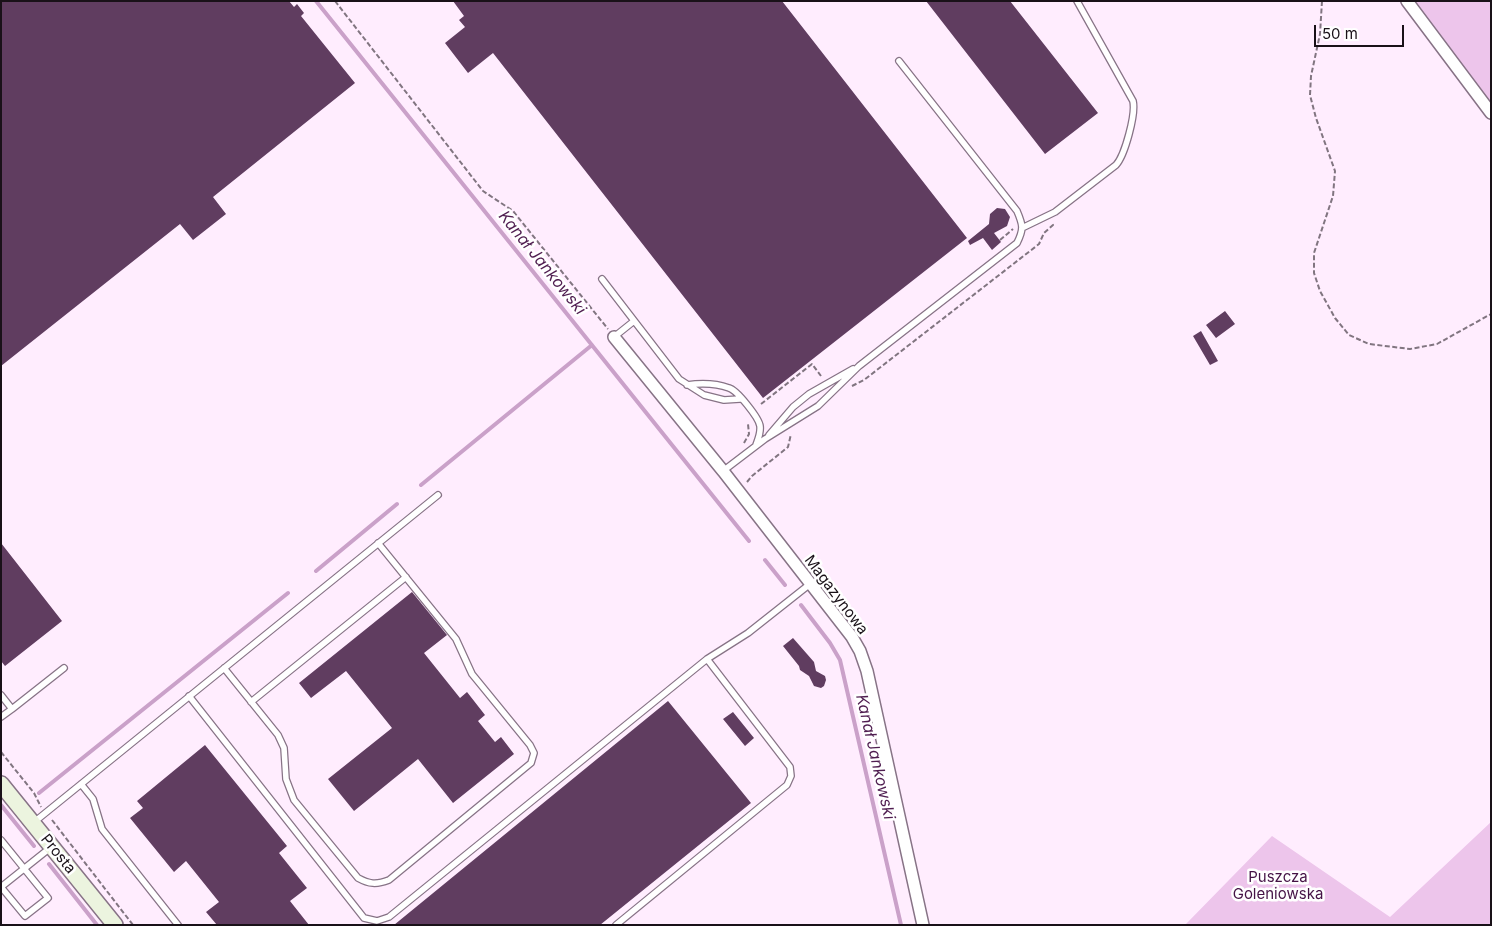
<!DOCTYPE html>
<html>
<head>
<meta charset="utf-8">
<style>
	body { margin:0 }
	#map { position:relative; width:1492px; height:926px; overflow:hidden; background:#ffedfe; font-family:Inter,sans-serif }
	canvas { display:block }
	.frame { position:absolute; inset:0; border:2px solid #191118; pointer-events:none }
	.scale { position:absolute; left:1314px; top:25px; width:90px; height:22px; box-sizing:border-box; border:2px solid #191118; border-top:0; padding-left:6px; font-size:15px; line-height:18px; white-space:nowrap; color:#191118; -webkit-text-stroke:4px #fff; paint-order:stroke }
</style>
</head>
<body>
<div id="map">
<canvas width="1492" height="926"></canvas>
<div class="frame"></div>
<div class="scale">50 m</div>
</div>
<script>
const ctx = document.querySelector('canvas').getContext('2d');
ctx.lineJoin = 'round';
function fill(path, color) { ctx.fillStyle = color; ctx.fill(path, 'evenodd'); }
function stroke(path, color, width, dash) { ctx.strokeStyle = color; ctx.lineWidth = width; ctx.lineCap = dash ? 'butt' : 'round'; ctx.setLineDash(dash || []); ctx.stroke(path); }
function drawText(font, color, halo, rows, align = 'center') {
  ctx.font = font + ' Inter,sans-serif'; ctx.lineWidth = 5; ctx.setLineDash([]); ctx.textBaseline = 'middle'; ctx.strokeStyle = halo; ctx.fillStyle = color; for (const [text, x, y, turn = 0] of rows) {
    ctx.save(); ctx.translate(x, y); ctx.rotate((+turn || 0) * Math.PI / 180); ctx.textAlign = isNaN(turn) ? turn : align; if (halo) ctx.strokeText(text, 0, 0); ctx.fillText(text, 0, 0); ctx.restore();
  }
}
fill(new Path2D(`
	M 1410,1 L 1491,1 L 1491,109 Z
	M 1491,822 L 1491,925 L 1185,925 L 1272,836 L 1390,917 Z`), '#edc5eb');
stroke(new Path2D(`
	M 316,1 L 749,541
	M 421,485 L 592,345
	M 765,560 L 785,585
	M 316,571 L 397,504
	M 801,605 L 830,643 L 840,660 L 901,925
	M 39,793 L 288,593
	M 1,805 L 34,846
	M 49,864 L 97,925`), '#caa1c9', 4);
fill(new Path2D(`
	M 1,1 L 289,1 L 294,7 L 297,4 L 304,13 L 301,16 L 355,83 L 213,197 L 226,214 L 193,240 L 180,224 L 1,366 Z
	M 453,1 L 782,1 L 967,238 L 763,398 L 493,53 L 468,73 L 445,43 L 465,27 L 459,20 L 464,16 Z
	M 926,1 L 1010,1 L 1098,113 L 1045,154 Z
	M 997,208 L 1005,209 L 1010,217 L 1007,226 L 994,233 L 1001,242 L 992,250 L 983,238 L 970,245 L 968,241 L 989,224 L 990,214 Z
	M 1225,311 L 1235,324 L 1216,338 L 1206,325 Z
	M 1201,331 L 1218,361 L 1210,365 L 1193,336 Z
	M 1,543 L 62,621 L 5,666 L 1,661 Z
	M 412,592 L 447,635 L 424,653 L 460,698 L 467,692 L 485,715 L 478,721 L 495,742 L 501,737 L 514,754 L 453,803 L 418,759 L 354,811 L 328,779 L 392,728 L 346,671 L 311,698 L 299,683 Z
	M 793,638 L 814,662 L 816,671 L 825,676 L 826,680 L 824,686 L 821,688 L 814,686 L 809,676 L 800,670 L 799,666 L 783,646 Z
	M 668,701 L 751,803 L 600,925 L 394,925 Z
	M 733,712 L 754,738 L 745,746 L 723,719 Z
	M 205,745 L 287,846 L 279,853 L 307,888 L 290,901 L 309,925 L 217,925 L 206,912 L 219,902 L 186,861 L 174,872 L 130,818 L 143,808 L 137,801 Z`), '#603d60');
const lane = new Path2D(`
	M 1022,228 L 1055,212 L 1116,165 C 1125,155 1136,114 1133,101 L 1077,1
	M 602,279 L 679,379 L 704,395 L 724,400 L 740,399
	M 614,337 L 634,321
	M 687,385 C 701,383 715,383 729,388 C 737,390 759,418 760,426 C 761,433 758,439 756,445
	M 769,435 L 793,407 L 809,394 L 853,369
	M 723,471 L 765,439 L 818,406 L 859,366 L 1017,243 C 1024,229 1023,225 1017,211 L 899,61
	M 707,659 L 748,633 L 810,584
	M 224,668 L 278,735 L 284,748 L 286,779 L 294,800 L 358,878 C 369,884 376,885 389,880 L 531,763 L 534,753 L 530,745 L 472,674 L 456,639 L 378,543
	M 1,695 L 12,709 L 1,717
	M 189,696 L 364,918 L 377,921 L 389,917 L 707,659 L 790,767 L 791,776 L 787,785 L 616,925
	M 251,702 L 406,577
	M 12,709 L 64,668
	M 81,784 L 93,799 L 102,829 L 178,925
	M 33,823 L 438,495
	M 1,840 L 48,898 L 25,916 L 1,887
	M 1,887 L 50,848`);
const street = new Path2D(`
	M 1407,1 L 1491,113
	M 614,337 L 723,471 L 852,637 L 860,651 L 867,671 L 923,925`);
const secondary = new Path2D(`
	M 1,784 L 115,925`);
stroke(lane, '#877386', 8);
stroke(street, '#877386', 14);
stroke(secondary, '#877386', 18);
stroke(new Path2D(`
	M 335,1 L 483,191 L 513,211 L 608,329
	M 1322,1 L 1320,34 L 1311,76 L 1310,95 L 1316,118 L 1335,171 L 1333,196 L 1314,253 L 1314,273 L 1320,291 L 1335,318 L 1349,335 L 1369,344 L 1410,349 L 1437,344 L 1491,314
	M 1000,240 L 1013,229
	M 852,386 L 864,380 L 1039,244 L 1044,233 L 1053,225 L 1051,223
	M 761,404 L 812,364 L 821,376
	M 744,443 L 749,434 L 748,424
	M 747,482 L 752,476 L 788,447 L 791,434
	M 1,752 L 34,793 L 41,807
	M 52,820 L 133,925`), '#817580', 2, [5, 2.5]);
stroke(lane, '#fff', 5.5);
stroke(street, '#fff', 11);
stroke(secondary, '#ecf4df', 15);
drawText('15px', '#191118', '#fff', [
	["Magazynowa",836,595,53],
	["Prosta",58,854,51]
]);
drawText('15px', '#451346', '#fff', [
	["Puszcza",1278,877],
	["Goleniowska",1278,894]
]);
drawText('italic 16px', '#4f1d50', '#fff', [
	["Kanał Jankowski",542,263,51],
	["Kanał Jankowski",875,757,77]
]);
</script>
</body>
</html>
